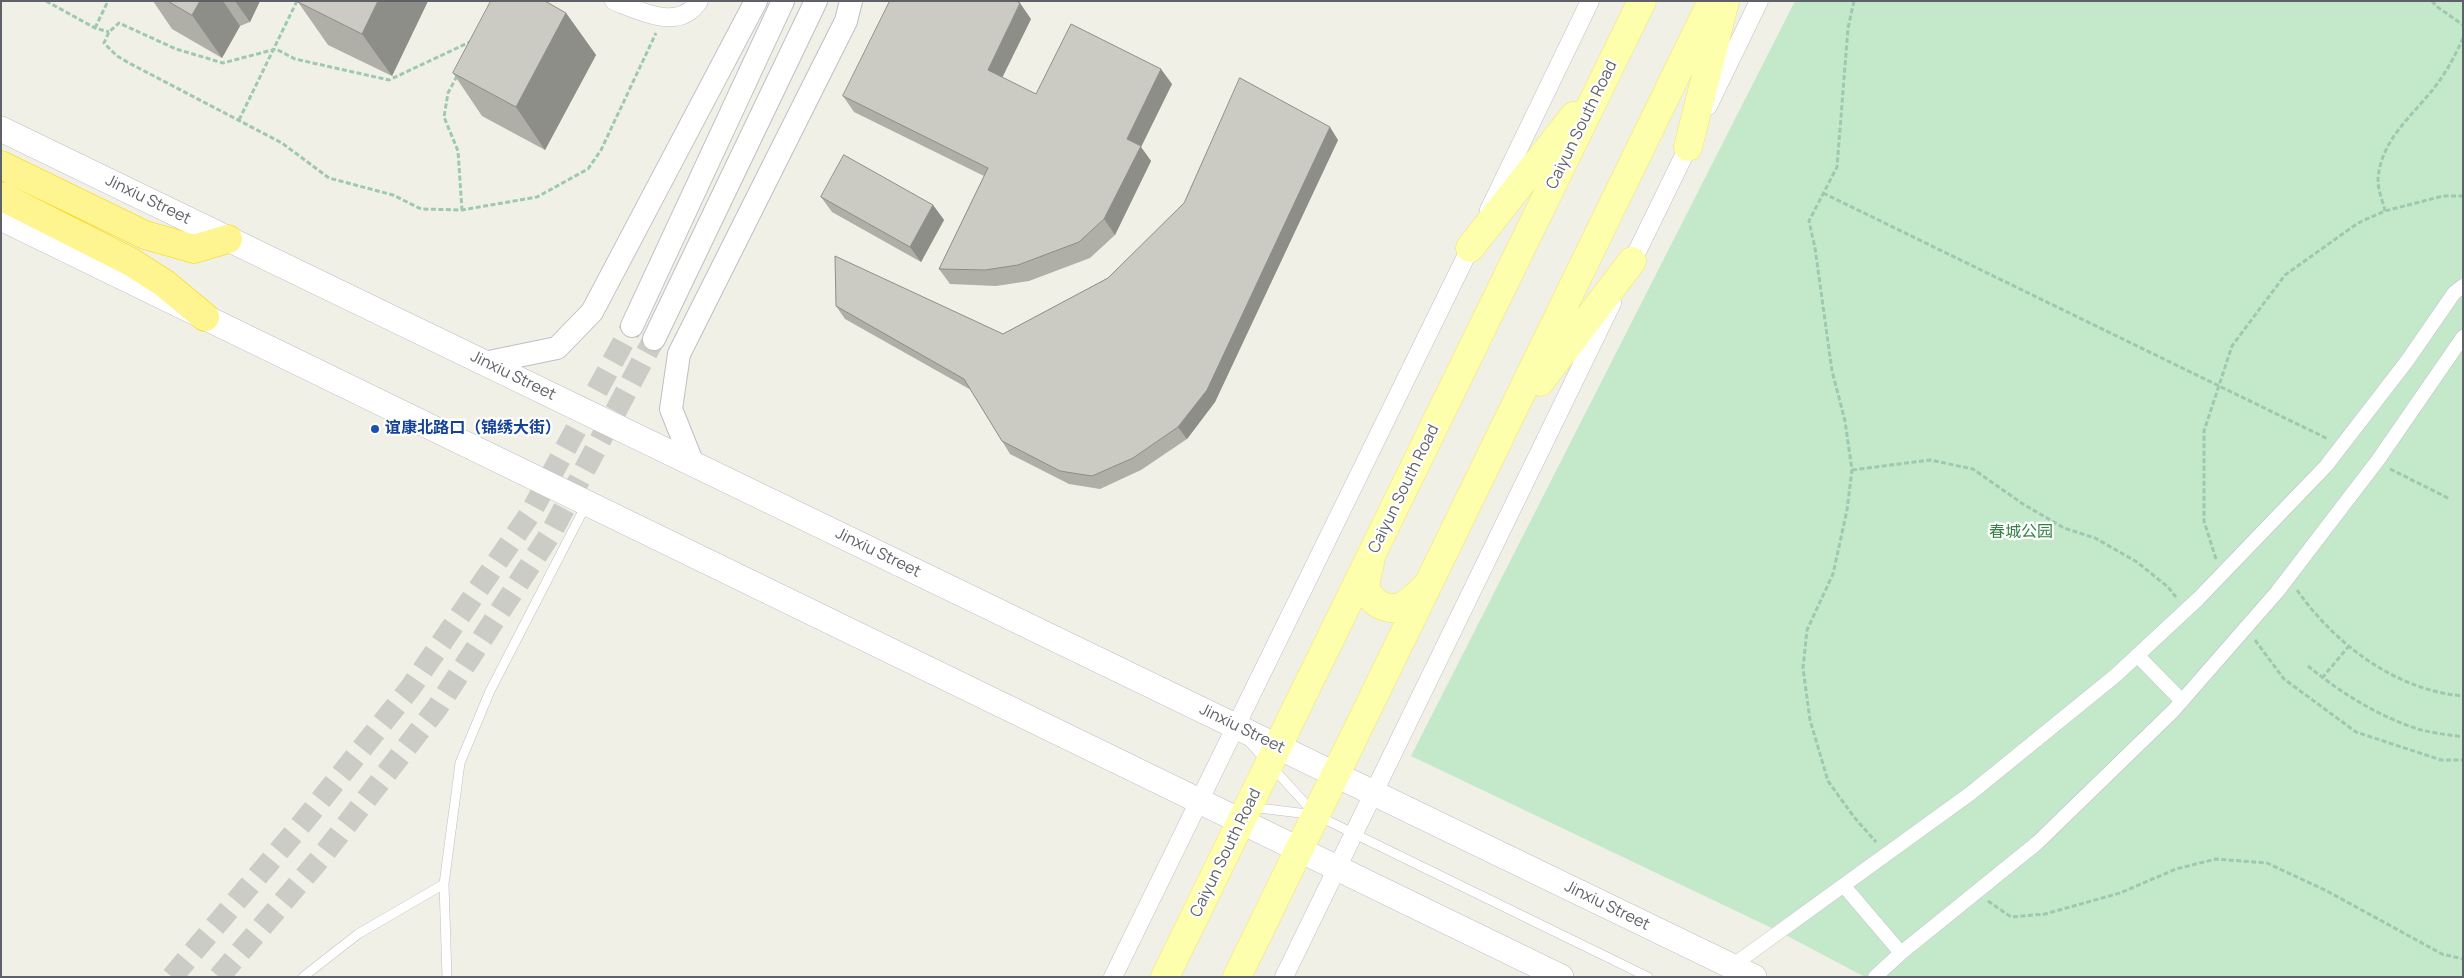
<!DOCTYPE html>
<html>
<head>
<meta charset="utf-8">
<style>
	body { margin:0 }
	#map { position:relative; width:2464px; height:978px; overflow:hidden; background:#f1f0e7; font-family:Manrope,sans-serif }
	canvas { display:block }
	.frame { position:absolute; inset:0; border:2px solid #5e6167; pointer-events:none }
</style>
</head>
<body>
<div id="map">
<canvas width="2464" height="978"></canvas>
<div class="frame"></div>
</div>
<script>
const ctx = document.querySelector('canvas').getContext('2d');
ctx.lineJoin = 'round';
function fill(path, color) { ctx.fillStyle = color; ctx.fill(path, 'evenodd'); }
function stroke(path, color, width, dash) { ctx.strokeStyle = color; ctx.lineWidth = width; ctx.lineCap = dash ? 'butt' : 'round'; ctx.setLineDash(dash || []); ctx.stroke(path); }
function drawText(font, color, halo, rows, align = 'center') {
  ctx.font = font + ' Manrope,"Noto Sans SC",sans-serif'; ctx.lineWidth = 4.5; ctx.setLineDash([]); ctx.textBaseline = 'middle'; ctx.strokeStyle = halo; ctx.fillStyle = color; for (const [text, x, y, turn = 0] of rows) {
    ctx.save(); ctx.translate(x, y); ctx.rotate((+turn || 0) * Math.PI / 180); ctx.textAlign = isNaN(turn) ? turn : align; if (halo) ctx.strokeText(text, 0, 0); ctx.fillText(text, 0, 0); ctx.restore();
  }
}
fill(new Path2D(`
	M 1795,1 L 2463,1 L 2463,977 L 1865,977 L 1778,931 L 1411,756 Z`), '#c4e8ca');
stroke(new Path2D(`
	M 172,977 L 300,826 L 411,687 L 530,514 L 632,326
	M 219,977 L 323,855 L 437,708 L 551,533 L 654,339`), '#ccccc7', 22, [22, 11]);
const service = new Path2D(`
	M 1250,743 L 1314,813
	M 1251,807 L 1316,815 L 1648,977
	M 303,977 L 358,934 L 444,884
	M 447,977 L 444,884 L 460,763 L 490,691 L 586,505`);
const pedestrian = new Path2D(`
	M 2137,655 L 2182,701
	M 1844,886 L 1901,953
	M 1732,966 L 1971,793 L 2115,676 L 2198,599 L 2326,466 L 2407,361 L 2454,293 L 2463,286
	M 1875,977 L 1901,953 L 2037,843 L 2173,711 L 2277,592 L 2378,460 L 2463,337`);
const minor = new Path2D(`
	M 614,1 C 640,11 679,32 699,1
	M 1708,106 L 1759,1
	M 1489,210 L 1590,1
	M 1628,270 L 1692,139
	M 1113,977 L 1474,240
	M 1284,977 L 1612,303`);
const tertiary = new Path2D(`
	M 632,326 L 783,1
	M 654,339 L 816,1
	M 484,363 L 557,348 L 592,312 L 756,1
	M 693,464 L 671,409 L 679,354 L 846,21 L 851,1`);
const secondary = new Path2D(`
	M 1,129 L 1754,977
	M 1,218 L 1561,977`);
const primary = new Path2D(`
	M 1688,147 L 1725,1
	M 1470,248 L 1574,116
	M 1540,382 L 1632,261
	M 1370,563 C 1369,569 1366,576 1366,582 C 1365,600 1386,613 1402,606 C 1411,602 1419,593 1426,586
	M 1165,977 L 1642,1
	M 1237,977 L 1712,1`);
const motorway = new Path2D(`
	M 1,165 L 145,235 L 194,249 L 228,239
	M 1,196 L 131,262 L 164,283 L 205,317`);
stroke(service, '#bebfc5', 10);
stroke(pedestrian, '#bebfc5', 15);
stroke(minor, '#bebfc5', 19);
stroke(tertiary, '#bebfc5', 24);
stroke(secondary, '#bcbec4', 26);
stroke(primary, '#f3e35e', 29);
stroke(motorway, '#f7d500', 29);
stroke(new Path2D(`
	M 46,1 L 95,28 L 109,32
	M 1854,1 L 1848,28 L 1837,167 L 1809,221 L 1815,248 L 1832,371 L 1845,421 L 1852,470 L 1847,510 L 1833,574 L 1807,630 L 1803,668 L 1810,720 L 1828,781 L 1854,817 L 1876,842
	M 2432,1 L 2436,6 L 2463,25
	M 95,28 L 108,1
	M 472,41 L 389,80 L 295,59 L 276,49 L 223,63 L 176,49 L 119,23 L 109,32 L 104,43 L 117,56 L 129,63 L 282,143 L 329,178 L 393,195 L 421,209 L 462,210 L 537,197 L 588,169 L 601,150 L 656,33
	M 457,76 L 448,93 L 444,117 L 458,151 L 462,210
	M 239,120 L 297,1
	M 1823,193 L 2328,439
	M 2385,211 C 2383,202 2378,190 2378,181 C 2379,142 2412,116 2434,88 C 2446,73 2455,56 2463,38
	M 2390,469 L 2450,499
	M 1852,470 L 1930,460 L 1973,469 L 2023,504 L 2064,528 L 2095,538 L 2137,562 L 2168,587 L 2176,597
	M 2216,559 L 2204,521 L 2204,431 L 2232,346 L 2285,275 L 2358,223 L 2385,211 L 2443,196 L 2463,196
	M 2297,590 C 2335,644 2395,690 2463,696
	M 2255,640 L 2284,679 L 2356,732 L 2441,760 L 2463,760
	M 2308,666 C 2341,693 2379,717 2421,730 C 2434,733 2449,735 2463,737
	M 2322,678 L 2349,646
	M 1988,901 L 2011,917 L 2045,914 L 2120,893 L 2176,869 L 2216,859 L 2267,863 L 2327,891 L 2442,954 L 2463,959`), '#9dc9b1', 3, [5, 2.5]);
stroke(service, '#fff', 9);
stroke(pedestrian, '#fff', 14);
stroke(minor, '#fff', 18);
stroke(tertiary, '#fff', 22);
stroke(secondary, '#fff', 25);
stroke(primary, '#feffad', 28);
stroke(motorway, '#fef591', 28);
fill(new Path2D(`
	M 153,1 L 260,1 L 250,22 L 240,26 L 222,58 L 172,29 Z
	M 428,1 L 392,76 L 328,45 L 298,2 Z
	M 566,13 L 596,55 L 545,150 L 482,116 L 453,73 Z
	M 1031,19 L 1002,78 L 1036,94 L 1172,84 L 1141,147 L 1151,161 L 1115,235 L 1090,258 L 1029,281 L 996,286 L 950,284 L 939,269 L 984,176 L 854,112 L 843,96 Z
	M 1338,140 L 1215,402 L 1187,439 L 1141,470 L 1100,489 L 1069,484 L 1010,454 L 1002,441 L 971,390 L 845,319 L 836,306 L 1003,334 L 1108,278 Z
	M 821,197 L 933,205 L 944,220 L 921,262 L 832,212 Z`), '#afafa8');
fill(new Path2D(`
	M 200,1 L 223,1 L 240,26 L 222,58 L 192,15 Z
	M 235,1 L 260,1 L 250,22 Z
	M 378,1 L 428,1 L 392,76 L 362,34 Z
	M 1020,3 L 1031,19 L 998,86 L 988,70 Z
	M 566,13 L 596,55 L 545,150 L 516,107 Z
	M 1161,69 L 1172,84 L 1141,147 L 1151,161 L 1115,235 L 1104,219 L 1127,139 Z
	M 1330,127 L 1338,140 L 1215,402 L 1187,439 L 1178,427 Z
	M 933,205 L 944,220 L 921,262 L 910,247 Z`), '#8e8e88');
const building = new Path2D(`
	M 168,1 L 200,1 L 192,15 Z
	M 298,1 L 378,1 L 362,34 L 298,2 Z
	M 491,1 L 545,1 L 566,13 L 516,107 L 453,73 Z
	M 890,1 L 1016,1 L 1020,3 L 988,70 L 1036,94 L 1071,24 L 1161,69 L 1127,139 L 1141,146 L 1104,219 L 1079,242 L 1018,265 L 985,270 L 939,269 L 988,168 L 843,96 Z
	M 1240,78 L 1330,127 L 1207,390 L 1178,427 L 1133,458 L 1092,476 L 1060,471 L 1002,441 L 964,379 L 836,306 L 835,256 L 1003,334 L 1108,278 L 1184,203 Z
	M 844,155 L 933,205 L 910,247 L 821,197 Z`);
fill(building, '#cbcbc3');
stroke(building, '#8e8e88', 1);
for (const [x, y, r, color] of [
	[375,429,5,"#1a4fb4"]
]) { const dot = new Path2D(); dot.arc(x, y, r, 0, 2 * Math.PI); ctx.fillStyle = color; ctx.fill(dot); stroke(dot, '#fff', 2); }
drawText('16px', '#5e6167', '#fff', [
	["Caiyun South Road",1582,125,-64],
	["Jinxiu Street",148,200,26],
	["Jinxiu Street",513,376,26],
	["Caiyun South Road",1404,489,-64],
	["Jinxiu Street",878,553,26],
	["Jinxiu Street",1242,729,26],
	["Caiyun South Road",1226,853,-64],
	["Jinxiu Street",1607,906,26]
]);
drawText('bold 16px', '#164399', '#fff', [
	["谊康北路口（锦绣大街）",385,429]
], 'left');
drawText('16px', '#338244', '#fff', [
	["春城公园",2021,533]
]);
</script>
</body>
</html>
